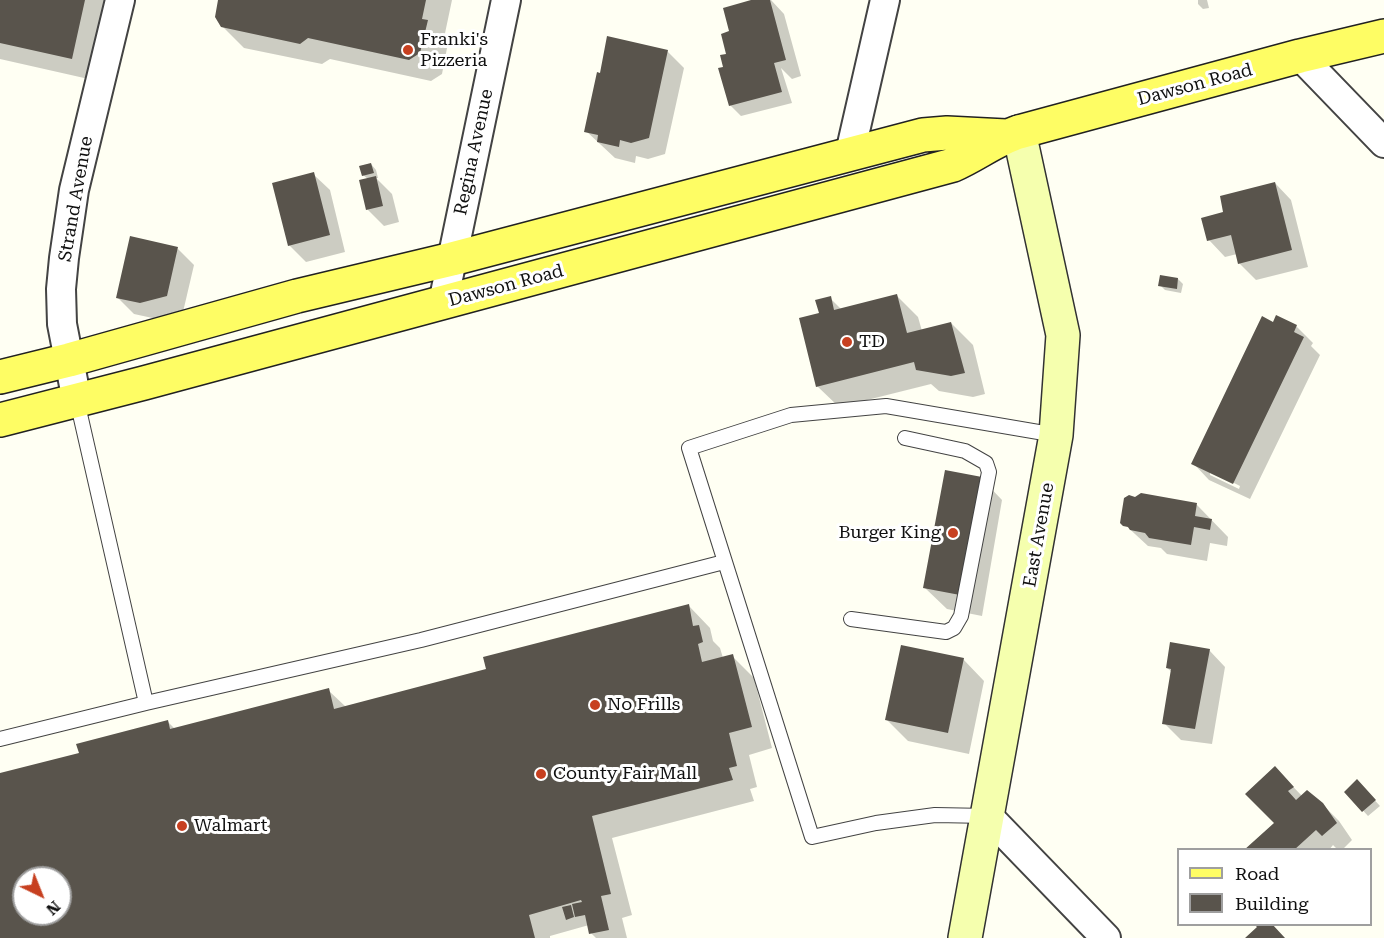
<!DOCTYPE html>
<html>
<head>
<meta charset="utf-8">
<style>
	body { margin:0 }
	#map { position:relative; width:1384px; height:938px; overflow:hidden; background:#fffff3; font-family:"Roboto Serif",serif }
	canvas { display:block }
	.legend { position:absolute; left:1177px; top:848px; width:195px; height:78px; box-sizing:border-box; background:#fff; border:2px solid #9f9f9f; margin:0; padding:8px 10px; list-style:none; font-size:18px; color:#101010 }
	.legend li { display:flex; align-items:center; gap:12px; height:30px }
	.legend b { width:30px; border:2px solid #9f9f9f }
	.north { position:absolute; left:12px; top:866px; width:60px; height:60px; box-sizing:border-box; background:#fff; border:2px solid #9f9f9f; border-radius:50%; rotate:137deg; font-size:16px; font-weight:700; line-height:24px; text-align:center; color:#101010 }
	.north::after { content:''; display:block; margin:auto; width:21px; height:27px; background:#c74020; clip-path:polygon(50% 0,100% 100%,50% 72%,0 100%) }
</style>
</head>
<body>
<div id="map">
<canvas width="1384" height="938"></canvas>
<ul class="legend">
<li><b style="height:8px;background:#fefd64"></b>Road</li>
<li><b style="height:16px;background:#59544c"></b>Building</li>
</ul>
<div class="north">N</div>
</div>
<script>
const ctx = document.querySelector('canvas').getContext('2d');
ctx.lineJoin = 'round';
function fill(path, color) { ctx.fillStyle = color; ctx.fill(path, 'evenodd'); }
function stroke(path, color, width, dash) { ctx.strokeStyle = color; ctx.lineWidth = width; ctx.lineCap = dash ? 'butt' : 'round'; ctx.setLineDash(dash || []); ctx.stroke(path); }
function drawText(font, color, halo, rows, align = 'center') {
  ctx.font = font + ' "Roboto Serif",serif'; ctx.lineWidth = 6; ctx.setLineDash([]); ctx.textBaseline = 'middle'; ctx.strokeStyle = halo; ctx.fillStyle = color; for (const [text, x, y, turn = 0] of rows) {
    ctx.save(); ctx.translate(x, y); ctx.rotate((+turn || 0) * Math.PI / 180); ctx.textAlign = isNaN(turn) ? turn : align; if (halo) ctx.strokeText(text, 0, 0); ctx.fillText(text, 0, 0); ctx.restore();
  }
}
fill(new Path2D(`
	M 0,0 L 111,0 L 93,80 L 0,59 Z
	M 219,0 L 452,0 L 444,38 L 448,43 L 442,74 L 431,81 L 330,59 L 322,64 L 244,48 L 222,26 Z
	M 757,0 L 771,0 L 784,14 L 801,76 L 792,79 L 781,68 L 792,103 L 741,116 L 730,105 L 725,68 L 731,32 Z
	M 1198,0 L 1207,0 L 1209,8 L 1203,9 L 1198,4 Z
	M 667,51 L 684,68 L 665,154 L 648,159 L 636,156 L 635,163 L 615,158 L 586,131 L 601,74 Z
	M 371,164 L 376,170 L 378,178 L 376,178 L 392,194 L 399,222 L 384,226 L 367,209 L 368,179 L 363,175 Z
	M 313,174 L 330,190 L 345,252 L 306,262 L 289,245 Z
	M 1275,183 L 1291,200 L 1308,267 L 1256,280 L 1239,263 L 1237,254 L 1225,257 L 1209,240 L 1225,213 Z
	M 178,249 L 194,265 L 183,312 L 157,319 L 134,314 L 117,297 Z
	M 1178,279 L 1183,284 L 1181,293 L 1165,290 L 1160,285 Z
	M 897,296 L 918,317 L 922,331 L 951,323 L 973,345 L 985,394 L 973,397 L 939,391 L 931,384 L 839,407 L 817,386 L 820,315 L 830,298 L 842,310 Z
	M 1277,317 L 1296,326 L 1313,343 L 1311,346 L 1320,355 L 1250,499 L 1209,480 L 1193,463 ZM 1210,471 L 1240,486 L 1239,489 L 1210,475 Z
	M 981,478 L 1002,500 L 982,616 L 947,609 L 925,588 Z
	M 1136,498 L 1197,505 L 1228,537 L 1227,546 L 1210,543 L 1207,561 L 1167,554 L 1161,548 L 1148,546 L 1122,522 Z
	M 689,606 L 710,628 L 713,641 L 720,648 L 723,658 L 732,656 L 754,678 L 772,748 L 749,755 L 757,787 L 750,789 L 754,801 L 612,838 L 632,915 L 622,918 L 627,938 L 596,938 L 591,933 L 589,925 L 550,936 L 550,938 L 0,938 L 0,775 L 80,754 L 167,721 L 175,729 L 328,690 L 346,707 L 488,670 ZM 24,878 L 60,878 L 60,914 L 24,914 Z
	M 1209,650 L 1225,667 L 1212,744 L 1181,740 L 1164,723 L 1172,672 L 1167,668 Z
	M 963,659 L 984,681 L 969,754 L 908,741 L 887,720 Z
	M 1275,768 L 1302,796 L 1322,804 L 1339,821 L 1352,840 L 1342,850 L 1338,850 L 1333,845 L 1329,850 L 1246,850 L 1276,824 Z
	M 1357,781 L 1380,806 L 1368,816 L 1346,792 Z`), '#0003');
fill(new Path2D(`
	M 0,0 L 85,0 L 72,59 L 0,43 Z
	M 218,0 L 426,0 L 422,19 L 428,20 L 420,53 L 409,60 L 308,38 L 300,44 L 221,27 L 215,17 Z
	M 751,0 L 770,0 L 786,60 L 774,63 L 782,92 L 729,106 L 718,68 L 723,67 L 720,55 L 726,54 L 721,34 L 729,31 L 723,8 Z
	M 607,36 L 668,50 L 649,138 L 631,143 L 620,140 L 619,147 L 597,142 L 598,135 L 584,132 L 597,72 L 600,73 Z
	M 371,163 L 374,173 L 362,176 L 359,166 Z
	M 314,172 L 330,235 L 288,246 L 272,183 Z
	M 376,176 L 383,206 L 366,210 L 359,180 Z
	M 1275,182 L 1292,250 L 1238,264 L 1231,235 L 1207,241 L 1201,218 L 1223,212 L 1220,196 Z
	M 130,236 L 178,247 L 167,296 L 140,303 L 116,298 Z
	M 1160,275 L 1178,278 L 1177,289 L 1158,286 Z
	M 897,294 L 907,333 L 951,322 L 965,373 L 951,376 L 916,370 L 914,362 L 816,387 L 799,318 L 819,313 L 815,300 L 831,296 L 834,310 Z
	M 1276,315 L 1297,325 L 1294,332 L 1304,337 L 1233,484 L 1191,464 L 1262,316 L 1273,322 Z
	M 945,470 L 982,477 L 960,595 L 923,588 Z
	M 1141,493 L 1197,503 L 1195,516 L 1212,519 L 1210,530 L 1194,527 L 1191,545 L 1149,538 L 1145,533 L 1130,530 L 1128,527 L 1123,526 L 1120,523 L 1124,498 L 1129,495 L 1135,497 Z
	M 689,604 L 693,626 L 699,625 L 703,642 L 698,644 L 702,662 L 733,654 L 752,727 L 729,733 L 737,766 L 729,768 L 733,780 L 592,816 L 611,894 L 601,896 L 609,930 L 589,934 L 585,915 L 575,917 L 572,904 L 582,902 L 581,900 L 529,915 L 535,938 L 0,938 L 0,773 L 79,753 L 76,744 L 168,720 L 170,729 L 329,688 L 334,709 L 486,669 L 483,657 ZM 24,878 L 60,878 L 60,914 L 24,914 Z
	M 1170,642 L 1210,649 L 1195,729 L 1162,724 L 1171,669 L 1166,668 Z
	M 901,645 L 964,658 L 948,733 L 885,720 Z
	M 1275,766 L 1294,787 L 1288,791 L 1296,800 L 1307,790 L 1323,803 L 1337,823 L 1322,836 L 1316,830 L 1294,850 L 1244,850 L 1274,823 L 1245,794 Z
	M 1357,779 L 1376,800 L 1362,812 L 1344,792 Z
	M 571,905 L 574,917 L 566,920 L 562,907 Z
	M 1254,924 L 1272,924 L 1285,938 L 1245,938 L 1257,927 Z`), '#59544c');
const lane = new Path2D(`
	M 77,401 L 146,703 L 421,640 L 724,562
	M 851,619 L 946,632 L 954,628 L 961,616 L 989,472 L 986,463 L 965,451 L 905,438
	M 0,739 L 146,703
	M 988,816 L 935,815 L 876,823 L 812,837 L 689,448 L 791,415 L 886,406 L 1056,435`);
const street = new Path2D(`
	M 1300,56 L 1384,143
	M 850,153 L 885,0
	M 443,303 L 506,0
	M 77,401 L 62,324 L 61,289 L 64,258 L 74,190 L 120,0
	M 988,816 L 1106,938`);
const secondary = new Path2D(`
	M 965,938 L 1056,435 L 1063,335 L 1019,132`);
const primary = new Path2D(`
	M 0,377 L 69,360 L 297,296 L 452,259 L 923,135 L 947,133 L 1006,136
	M 0,420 L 144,383 L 953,165 C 976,155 996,139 1019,132 L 1300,56 L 1384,36`);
stroke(lane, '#434343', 16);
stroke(street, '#434343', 32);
stroke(secondary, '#323232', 36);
stroke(primary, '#212121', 36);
stroke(lane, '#fff', 14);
stroke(street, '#fff', 28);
stroke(secondary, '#f5ffae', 33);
stroke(primary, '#fefd64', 33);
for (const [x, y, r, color] of [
	[408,50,6,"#c74020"],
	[847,342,6,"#c74020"],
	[953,533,6,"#c74020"],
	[595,705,6,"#c74020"],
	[541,774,6,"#c74020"],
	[182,826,6,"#c74020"]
]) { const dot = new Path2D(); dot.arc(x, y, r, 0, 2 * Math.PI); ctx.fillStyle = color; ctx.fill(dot); stroke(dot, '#fff', 2); }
drawText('18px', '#101010', '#fff', [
	["Franki's",420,40],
	["Pizzeria",420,61],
	["TD",859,342],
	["Burger King",941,533,"right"],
	["No Frills",607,705],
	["County Fair Mall",553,774],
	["Walmart",194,826]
], 'left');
drawText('18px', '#101010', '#fff', [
	["Dawson Road",1195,85,-15],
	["Regina Avenue",474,152,-78],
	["Strand Avenue",76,199,-80],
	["Dawson Road",506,286,-15],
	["East Avenue",1039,535,-80]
]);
</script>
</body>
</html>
